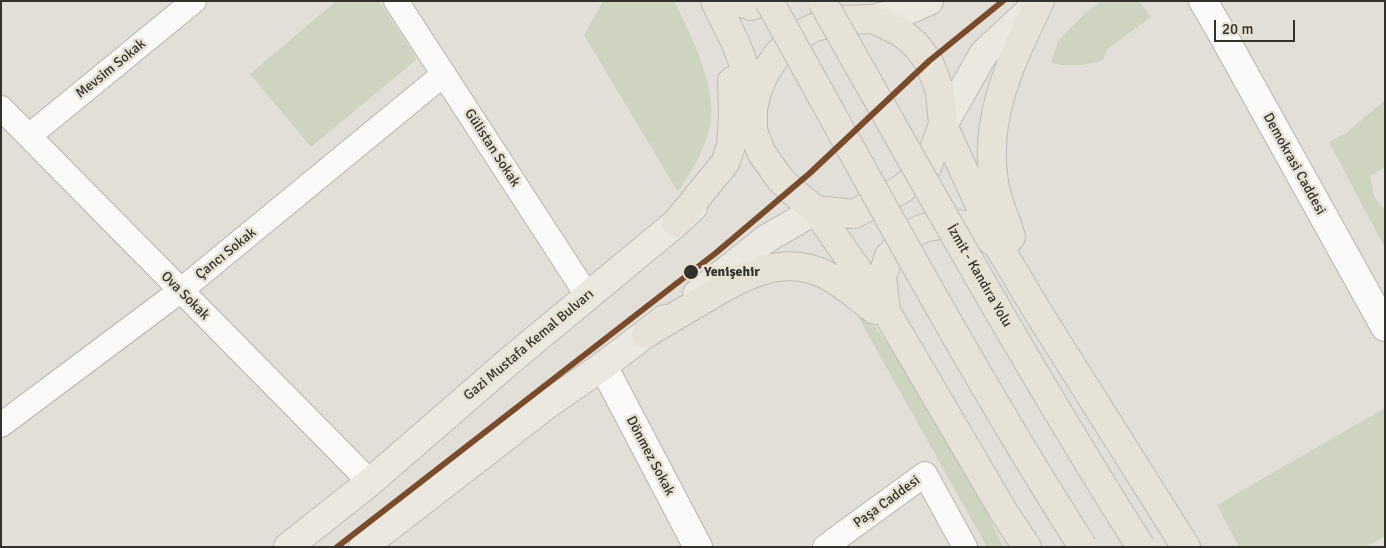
<!DOCTYPE html>
<html>
<head>
<meta charset="utf-8">
<style>
	body { margin:0 }
	#map { position:relative; width:1386px; height:548px; overflow:hidden; background:#e2dfd8; font-family:Signika,sans-serif }
	canvas { display:block }
	.frame { position:absolute; inset:0; border:2px solid #33312c; pointer-events:none }
	.scale { position:absolute; left:1214px; top:20px; width:81px; height:22px; box-sizing:border-box; border:2px solid #33312c; border-top:0; padding-left:6px; font-size:15px; line-height:18px; white-space:nowrap; color:#33312c; -webkit-text-stroke:4px #e7e1d3; paint-order:stroke }
</style>
</head>
<body>
<div id="map">
<canvas width="1386" height="548"></canvas>
<div class="frame"></div>
<div class="scale">20 m</div>
</div>
<script>
const ctx = document.querySelector('canvas').getContext('2d');
ctx.lineJoin = 'round';
function fill(path, color) { ctx.fillStyle = color; ctx.fill(path, 'evenodd'); }
function stroke(path, color, width, dash) { ctx.strokeStyle = color; ctx.lineWidth = width; ctx.lineCap = dash ? 'butt' : 'round'; ctx.setLineDash(dash || []); ctx.stroke(path); }
function drawText(font, color, halo, rows, align = 'center') {
  ctx.font = font + ' Signika,sans-serif'; ctx.lineWidth = 5; ctx.setLineDash([]); ctx.textBaseline = 'middle'; ctx.strokeStyle = halo; ctx.fillStyle = color; for (const [text, x, y, turn = 0] of rows) {
    ctx.save(); ctx.translate(x, y); ctx.rotate((+turn || 0) * Math.PI / 180); ctx.textAlign = isNaN(turn) ? turn : align; if (halo) ctx.strokeText(text, 0, 0); ctx.fillText(text, 0, 0); ctx.restore();
  }
}
fill(new Path2D(`
	M 336,1 L 379,1 L 417,59 L 311,147 L 250,74 Z
	M 603,1 L 674,1 C 691,35 718,89 710,126 C 705,150 691,172 678,192 L 584,35 Z
	M 1101,1 L 1139,1 L 1151,17 L 1107,49 L 1103,60 C 1085,66 1069,67 1051,63 L 1058,41 L 1083,15 Z
	M 1385,100 L 1385,167 L 1370,176 L 1374,197 L 1385,210 L 1385,248 L 1329,142 L 1346,133 Z
	M 856,313 L 876,328 L 896,355 L 982,501 L 1003,547 L 987,547 Z
	M 1385,408 L 1385,536 L 1365,547 L 1239,547 L 1217,505 Z`), '#ced4bf');
const minor = new Path2D(`
	M 396,1 L 587,295
	M 1,108 L 370,482
	M 29,136 L 194,1
	M 1,425 L 180,291 L 444,74
	M 825,547 L 925,474 L 965,547`);
const tertiary = new Path2D(`
	M 1203,1 L 1220,30 L 1385,327
	M 603,366 L 698,547`);
const primary = new Path2D(`
	M 873,19 L 911,9 L 929,1
	M 943,125 L 984,53 L 1039,2
	M 697,294 L 766,239 L 816,210
	M 288,547 L 370,482 L 513,358 L 676,223 L 693,207
	M 363,547 L 548,404 L 603,366 L 665,319`);
const trunk = new Path2D(`
	M 715,1 L 736,44 L 745,68 L 748,82 L 753,130 L 761,152 L 780,179 L 791,190 L 816,210 L 887,313 L 1005,514 L 1027,547
	M 736,1 L 751,6 L 766,1
	M 753,130 L 753,109 L 757,91 L 765,73 L 777,55 L 792,39 L 813,28 L 838,20 L 873,19 L 902,33 L 916,45 L 929,62 L 940,91 L 943,125 L 998,245 L 1036,309 L 1186,547
	M 816,210 L 854,214 L 902,189 L 927,167 L 943,125
	M 676,223 L 725,163 L 731,146 L 733,116 L 732,81
	M 1011,237 C 1007,223 1001,210 997,196 C 979,125 1010,64 1040,1
	M 886,311 L 882,277 L 889,256 L 909,235 L 924,228 L 949,223 L 972,226 L 998,245
	M 646,334 C 665,322 684,311 703,300 C 741,277 783,252 828,276 C 845,285 860,299 875,310`);
stroke(minor, '#b6b4ae', 26);
stroke(tertiary, '#b6b4ae', 30);
stroke(primary, '#bdbbb7', 30);
stroke(trunk, '#bdbbb7', 30);
stroke(minor, '#fbfaf9', 24);
stroke(tertiary, '#fbfaf9', 28);
stroke(primary, '#ebe8df', 28);
stroke(trunk, '#e6e2d7', 28);
const trunkBridge = new Path2D(`
	M 769,1 C 871,184 970,370 1083,547
	M 822,1 C 926,184 1028,369 1141,547`);
stroke(trunkBridge, '#bdbbb7', 30, []);
stroke(trunkBridge, '#e6e2d7', 28);
stroke(new Path2D(`
	M 337,547 L 717,252 L 810,173 L 929,61 L 1003,1`), '#7a4b2a', 6);
for (const [x, y, r, color] of [
	[691,272,8,"#33312c"]
]) { const dot = new Path2D(); dot.arc(x, y, r, 0, 2 * Math.PI); ctx.fillStyle = color; ctx.fill(dot); stroke(dot, '#e7e1d3', 2); }
drawText('14px', '#33312c', '#e7e1d3', [
	["Mevsim Sokak",111,69,-39],
	["Gülistan Sokak",492,148,57],
	["Demokrasi Caddesi",1294,164,61],
	["Çancı Sokak",226,254,-39],
	["İzmit - Kandıra Yolu",979,276,60],
	["Ova Sokak",185,296,45],
	["Gazi Mustafa Kemal Bulvarı",529,345,-40],
	["Dönmez Sokak",650,456,62],
	["Paşa Caddesi",887,502,-36]
]);
drawText('bold 14px', '#33312c', '#e7e1d3', [
	["Yenişehir",704,272]
], 'left');
</script>
</body>
</html>
